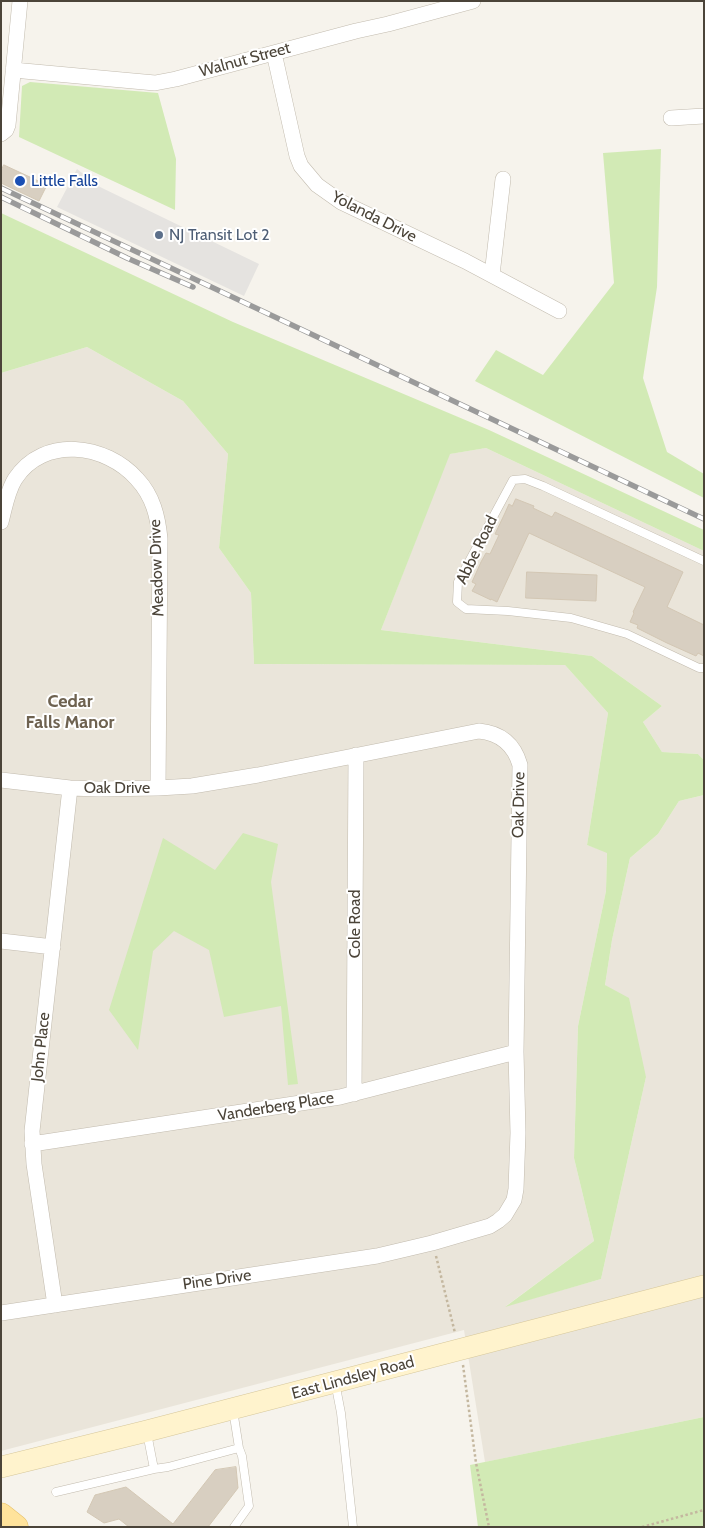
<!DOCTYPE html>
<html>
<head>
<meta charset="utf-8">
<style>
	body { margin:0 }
	#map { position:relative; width:705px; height:1528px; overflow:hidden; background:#f6f3ec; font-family:Cabin,sans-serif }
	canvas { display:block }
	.frame { position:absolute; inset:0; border:2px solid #4b4439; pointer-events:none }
</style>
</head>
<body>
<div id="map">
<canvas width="705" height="1528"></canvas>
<div class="frame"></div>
</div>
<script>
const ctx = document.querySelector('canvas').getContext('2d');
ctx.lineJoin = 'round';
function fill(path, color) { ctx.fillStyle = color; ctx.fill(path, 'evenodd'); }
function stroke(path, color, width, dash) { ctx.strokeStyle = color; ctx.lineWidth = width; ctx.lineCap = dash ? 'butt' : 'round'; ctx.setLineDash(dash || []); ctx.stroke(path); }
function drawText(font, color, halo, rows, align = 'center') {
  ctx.font = font + ' Cabin,sans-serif'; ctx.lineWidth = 4; ctx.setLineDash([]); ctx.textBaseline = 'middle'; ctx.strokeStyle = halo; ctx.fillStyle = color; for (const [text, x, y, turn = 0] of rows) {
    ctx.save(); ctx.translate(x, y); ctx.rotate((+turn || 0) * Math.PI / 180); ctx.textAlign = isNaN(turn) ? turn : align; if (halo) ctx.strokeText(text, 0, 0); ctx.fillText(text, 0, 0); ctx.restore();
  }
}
fill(new Path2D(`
	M 87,347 L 183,401 L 228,454 L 219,548 L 251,593 L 254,664 L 565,665 L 608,713 L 587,845 L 607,852 L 606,891 L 578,1026 L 574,1158 L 594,1241 L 506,1306 L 601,1279 L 646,1077 L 605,985 L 612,940 L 630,858 L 658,834 L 679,801 L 704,795 L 704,1417 L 485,1462 L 464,1330 L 1,1451 L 1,373 Z
	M 486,448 L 704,551 L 704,760 L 698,754 L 662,752 L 643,722 L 662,706 L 592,656 L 381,630 L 449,454 Z`), '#eae5da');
fill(new Path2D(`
	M 30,82 L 158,93 L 176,159 L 175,210 L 19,137 L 22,86 Z
	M 661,149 L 657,287 L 643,378 L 667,452 L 704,474 L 704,498 L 475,381 L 496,350 L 543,375 L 614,283 L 603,153 Z
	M 1,213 L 233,322 L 489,430 L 704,530 L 704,551 L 486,448 L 450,454 L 381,630 L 592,656 L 662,706 L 643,722 L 662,752 L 698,754 L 704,760 L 704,795 L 679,801 L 658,834 L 630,858 L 612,940 L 605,985 L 629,998 L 646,1077 L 601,1279 L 505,1307 L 594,1241 L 574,1158 L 578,1026 L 606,891 L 607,853 L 587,845 L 608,713 L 565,665 L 254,664 L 251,593 L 219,548 L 228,454 L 183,401 L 87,347 L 1,373 Z
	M 243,833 L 278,844 L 271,882 L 298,1084 L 288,1085 L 281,1006 L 224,1017 L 209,950 L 174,931 L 153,951 L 138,1050 L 109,1010 L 163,838 L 215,870 Z
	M 704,1417 L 704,1527 L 478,1527 L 470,1465 Z`), '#d2eab5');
fill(new Path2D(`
	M 77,169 L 100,187 L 259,264 L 244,296 L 57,207 Z`), '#e5e3e0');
const building = new Path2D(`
	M 4,165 L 47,185 L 39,201 L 1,183 L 1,171 Z
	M 516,499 L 534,506 L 533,508 L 552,517 L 555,512 L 683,572 L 667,607 L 704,625 L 704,656 L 698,653 L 696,656 L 667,643 L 637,628 L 638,625 L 630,622 L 634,613 L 633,612 L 645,587 L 529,533 L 497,602 L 491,599 L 491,600 L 472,591 L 476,584 L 472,582 L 481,562 L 486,553 L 490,554 L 499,535 L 495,534 L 505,513 L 509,504 L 512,506 Z
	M 527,572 L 597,575 L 596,601 L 526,598 Z
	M 236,1467 L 238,1488 L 208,1527 L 129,1527 L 119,1519 L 104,1523 L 87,1512 L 95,1495 L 126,1487 L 173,1524 L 215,1470 Z`);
fill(building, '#d8cfc1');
stroke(building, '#d3c7b4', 1);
const service = new Path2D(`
	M 704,561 L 543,486 L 525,479 L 513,480 L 458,582 L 457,602 L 466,609 L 508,611 L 571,618 L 627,634 L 699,668 L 704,668
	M 335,1382 L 341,1413 L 353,1527
	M 154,1469 L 168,1467 L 239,1448 L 233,1410
	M 56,1492 L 154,1469 L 147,1433
	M 234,1527 L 249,1506 L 242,1456 L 239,1448`);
const minor = new Path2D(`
	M 274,53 L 297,156 L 301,166 L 317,185 L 341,202 L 465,261 L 559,311
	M 13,70 L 155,83 L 176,79 L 356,31 L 388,24 L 473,1
	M 671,118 L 704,116
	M 1,134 L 6,130 L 8,125 L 20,1
	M 492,275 L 503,179
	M 1,522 C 5,507 7,492 15,479 C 44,435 106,444 137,479 C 153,496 158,517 160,539 L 158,788
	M 1,780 L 70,788 L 99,789 L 158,788 L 192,786 L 258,775 L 479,731 C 500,733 514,744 520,765 L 516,1052 L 518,1133 L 516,1189 L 514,1200 L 505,1215 L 498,1221 L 490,1226 L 432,1243 L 377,1256 L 1,1313
	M 1,941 L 53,947
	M 354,1094 L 356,755
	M 32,1144 L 340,1097 L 516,1052
	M 55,1305 L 34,1164 L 32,1131 L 70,788`);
const secondary = new Path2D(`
	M 1,1467 L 147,1431 L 704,1286`);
const primary = new Path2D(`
	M 1,1515 L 16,1527`);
stroke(service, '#c2bbae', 9);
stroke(minor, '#c2bbae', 16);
stroke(secondary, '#d6c79b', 22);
stroke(primary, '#e6c16a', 25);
stroke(new Path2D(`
	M 436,1256 L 455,1333
	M 463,1365 L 476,1463 L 489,1527
	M 642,1527 L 704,1510`), '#c4b79f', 2.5, [2.5, 2.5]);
stroke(service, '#fff', 8);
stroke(minor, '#fff', 15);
stroke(secondary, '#fff3cd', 21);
stroke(primary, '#ffe39c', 24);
const rail = new Path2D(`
	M 1,188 L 704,519
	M 1,197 L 127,258 L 193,287`);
stroke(rail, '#9a9a9a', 5.5);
stroke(rail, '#fff', 4, [11]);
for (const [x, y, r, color] of [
	[20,181,6,"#1a4fb4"],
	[159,235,5,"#5c6f8a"]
]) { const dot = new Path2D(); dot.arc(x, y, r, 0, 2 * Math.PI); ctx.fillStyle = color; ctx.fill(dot); stroke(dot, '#fff', 2); }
drawText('16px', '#4b4439', '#fff', [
	["Walnut Street",245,60,-15],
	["Yolanda Drive",374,217,27],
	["Abbe Road",477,550,-64],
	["Meadow Drive",157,568,-92],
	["Oak Drive",117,788],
	["Oak Drive",519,805,-89],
	["Cole Road",355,924,-90],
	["John Place",41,1047,-84],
	["Vanderberg Place",276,1107,-9],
	["Pine Drive",217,1280,-8],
	["East Lindsley Road",353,1378,-15]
]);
drawText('16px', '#164399', '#fff', [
	["Little Falls",31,181]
], 'left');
drawText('16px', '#4e5e75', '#fff', [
	["NJ Transit Lot 2",169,235]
], 'left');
drawText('bold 18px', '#6e6250', '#fff', [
	["Cedar",70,702],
	["Falls Manor",70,723]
]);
</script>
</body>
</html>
